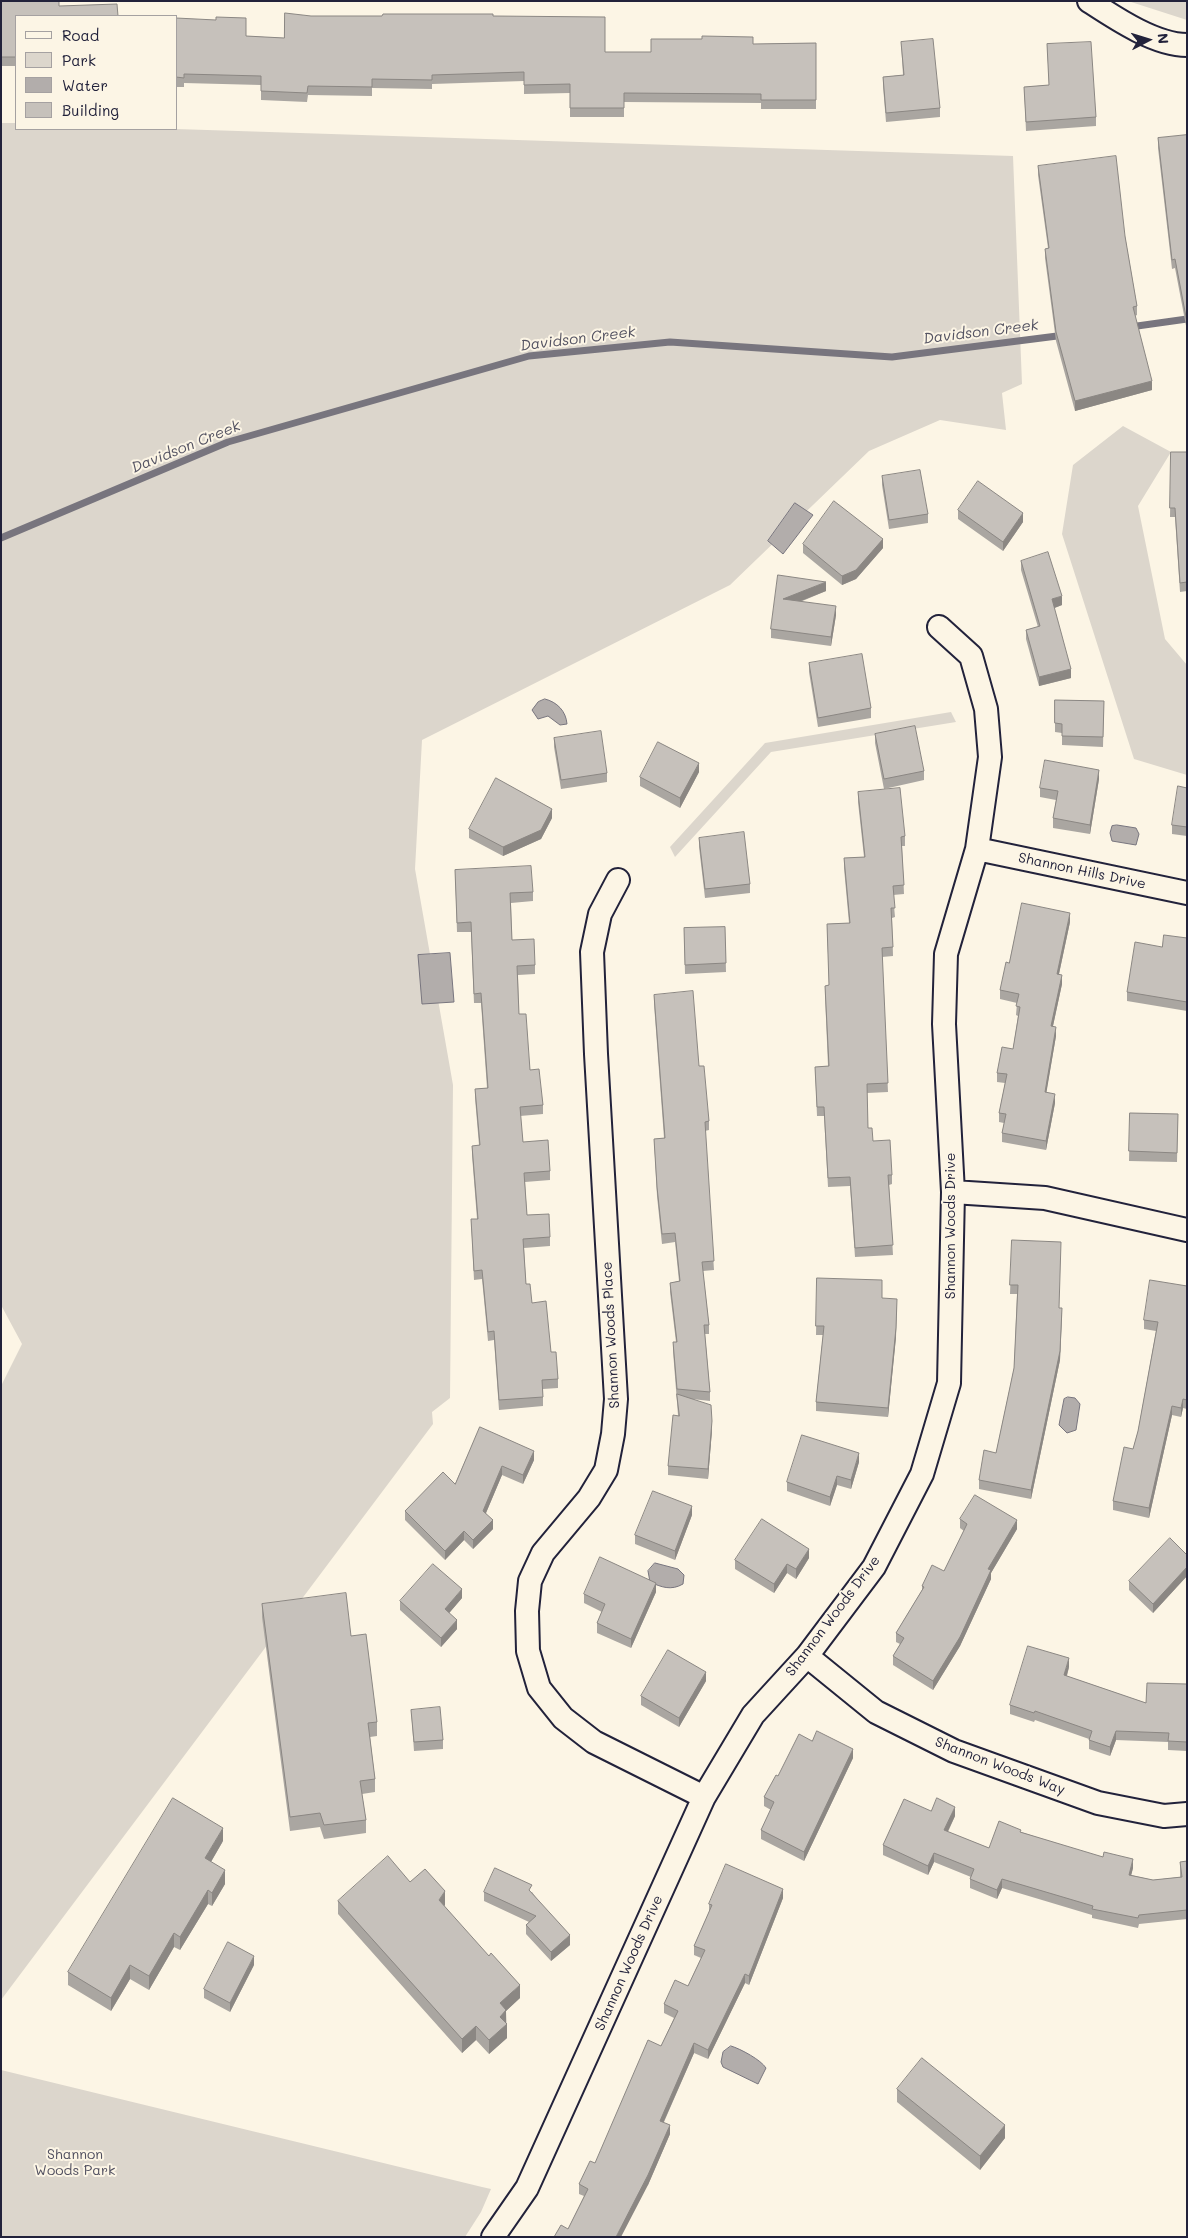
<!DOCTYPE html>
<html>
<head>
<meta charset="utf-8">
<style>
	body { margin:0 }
	#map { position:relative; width:1188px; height:2238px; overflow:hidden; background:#fcf5e5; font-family:Mali,sans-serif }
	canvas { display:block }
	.frame { position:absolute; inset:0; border:2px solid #22223b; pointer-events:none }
	.legend { position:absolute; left:15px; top:15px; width:162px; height:115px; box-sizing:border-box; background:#fcf5e5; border:1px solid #a5a1a1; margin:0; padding:6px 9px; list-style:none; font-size:15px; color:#22223b }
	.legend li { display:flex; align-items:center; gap:10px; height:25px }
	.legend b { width:25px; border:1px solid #a5a1a1 }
	.north { position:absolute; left:1123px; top:15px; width:50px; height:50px; -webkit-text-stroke:4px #fcf5e5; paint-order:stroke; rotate:85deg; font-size:14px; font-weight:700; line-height:20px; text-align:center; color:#22223b }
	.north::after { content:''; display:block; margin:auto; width:18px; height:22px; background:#22223b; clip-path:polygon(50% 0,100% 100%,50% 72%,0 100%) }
</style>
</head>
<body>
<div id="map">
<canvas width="1188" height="2238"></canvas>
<div class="frame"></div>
<ul class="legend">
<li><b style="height:6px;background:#fcf5e5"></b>Road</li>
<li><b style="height:14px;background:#dcd6cc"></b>Park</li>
<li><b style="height:14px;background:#b2adab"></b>Water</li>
<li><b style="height:14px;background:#c6c1bb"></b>Building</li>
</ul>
<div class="north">N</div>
</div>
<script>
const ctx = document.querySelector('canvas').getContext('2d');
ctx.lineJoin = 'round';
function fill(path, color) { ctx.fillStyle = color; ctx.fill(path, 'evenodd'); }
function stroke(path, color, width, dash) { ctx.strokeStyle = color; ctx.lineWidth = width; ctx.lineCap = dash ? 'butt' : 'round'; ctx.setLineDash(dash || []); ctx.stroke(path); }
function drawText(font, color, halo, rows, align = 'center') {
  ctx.font = font + ' Mali,sans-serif'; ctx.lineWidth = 4; ctx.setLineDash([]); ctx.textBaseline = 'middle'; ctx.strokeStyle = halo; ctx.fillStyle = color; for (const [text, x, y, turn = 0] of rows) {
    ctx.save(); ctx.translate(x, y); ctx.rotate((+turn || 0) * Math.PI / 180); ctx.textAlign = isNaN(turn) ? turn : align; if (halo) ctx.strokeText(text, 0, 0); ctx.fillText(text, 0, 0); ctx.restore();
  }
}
fill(new Path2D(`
	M 1128,1 L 1187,1 L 1187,20 Z
	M 1,123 L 16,123 L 16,129 L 176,129 L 1013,156 L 1022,384 L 1002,393 L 1006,430 L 940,420 L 869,451 L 730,585 L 422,740 L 415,869 L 453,1085 L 450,1398 L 432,1412 L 433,1424 L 1,2000 L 1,1386 L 22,1344 L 1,1305 Z
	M 1123,426 L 1171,452 L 1138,506 L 1165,639 L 1187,665 L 1187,775 L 1134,759 L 1062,534 L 1073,465 Z
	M 951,712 L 956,722 L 771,752 L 675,857 L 670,847 L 765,743 Z
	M 1,2070 L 482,2187 L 491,2189 L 481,2212 L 465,2237 L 1,2237 Z`), '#dcd6cc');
const water = new Path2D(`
	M 795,503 L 813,515 L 783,554 L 768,541 Z
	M 545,699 C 557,702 566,711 567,724 L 560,725 L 548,716 L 538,719 L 532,710 L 538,702 Z
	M 1117,825 L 1136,828 L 1139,834 L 1136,845 L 1112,841 L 1110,833 L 1112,826 Z
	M 450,953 L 454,1002 L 422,1004 L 418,955 Z
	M 1068,1397 L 1075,1398 L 1080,1404 L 1076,1430 L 1067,1433 L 1059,1425 L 1064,1399 Z
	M 655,1563 L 678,1569 L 684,1575 L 683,1584 C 671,1591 661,1587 650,1582 L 648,1571 Z
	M 731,2046 C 741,2049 761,2060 766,2068 L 758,2084 L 723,2067 L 721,2062 L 723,2052 Z`);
fill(water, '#b2adab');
stroke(water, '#78757e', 1);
stroke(new Path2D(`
	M 1130,327 L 1187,319
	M 1,538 L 228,442 L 529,356 L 670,342 L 892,357 L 1065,335`), '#78757e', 7);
const street = new Path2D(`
	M 1089,1 C 1115,18 1155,45 1187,45
	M 977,849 L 1187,893
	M 618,880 L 600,914 L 592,952 L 596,1054 L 616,1399 L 613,1434 L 606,1470 L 589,1498 L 543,1553 L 530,1581 L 527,1611 L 528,1651 L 539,1688 L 563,1718 L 594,1742 L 704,1797
	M 953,1192 L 1045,1198 L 1187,1230
	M 807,1656 L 876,1712 L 954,1751 L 1098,1803 L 1164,1816 L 1187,1814
	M 493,2237 L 527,2188 L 704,1797 L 753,1715 L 807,1656 L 874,1567 L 922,1474 L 949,1383 L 953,1192 L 944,1024 L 946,954 L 977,849 L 990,757 L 986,709 L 971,656 L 939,627`);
stroke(street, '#22223b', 26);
stroke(street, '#fcf5e5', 22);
fill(new Path2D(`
	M 1,1 L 16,16 L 16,66 L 1,66 Z
	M 311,16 L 493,16 L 605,52 L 651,52 L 753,44 L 816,43 L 816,109 L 761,109 L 761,103 L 624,102 L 624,117 L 570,117 L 570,93 L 524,94 L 524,81 L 432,84 L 432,89 L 372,88 L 372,96 L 308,95 L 307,102 L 261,100 L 261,85 L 184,83 L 184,87 L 176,87 L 176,18 L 246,36 L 284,38 Z
	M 901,42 L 940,108 L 940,117 L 886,122 L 883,86 L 883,77 L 903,75 Z
	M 1047,44 L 1096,117 L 1096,126 L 1026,131 L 1024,87 L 1049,85 Z
	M 1187,135 L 1187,331 L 1175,268 L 1172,269 L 1158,148 L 1158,138 Z
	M 1038,166 L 1125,236 L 1137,306 L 1137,315 L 1135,316 L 1152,390 L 1075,411 L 1056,341 L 1045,258 L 1045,249 L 1048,248 L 1038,175 Z
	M 1171,452 L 1187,452 L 1187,591 L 1180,592 L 1175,517 L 1170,517 Z
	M 882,476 L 928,514 L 928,523 L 889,529 L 882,485 Z
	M 958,510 L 1023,522 L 1003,551 L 958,519 Z
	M 803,544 L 883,548 L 856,579 L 842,585 L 803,553 Z
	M 1021,561 L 1062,605 L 1054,608 L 1071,678 L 1039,686 L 1026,639 L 1026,630 L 1038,627 L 1021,570 Z
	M 778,575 L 826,591 L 800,602 L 836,615 L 831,646 L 771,638 L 771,629 Z
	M 809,663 L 871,708 L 871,718 L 818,727 L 809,672 Z
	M 1055,700 L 1104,701 L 1103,747 L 1062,745 L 1062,733 L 1055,732 Z
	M 875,734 L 924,771 L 924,780 L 884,789 L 875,743 Z
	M 554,738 L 607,773 L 607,782 L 561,789 L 554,747 Z
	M 699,772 L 680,808 L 640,786 L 640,777 Z
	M 1099,779 L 1090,834 L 1053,828 L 1053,818 L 1056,800 L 1040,797 L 1040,788 Z
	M 1187,788 L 1187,836 L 1172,834 L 1172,825 Z
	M 858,792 L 905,836 L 905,846 L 902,846 L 904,894 L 893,895 L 895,917 L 892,918 L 893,956 L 882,957 L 888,1092 L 867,1093 L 868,1128 L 873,1141 L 892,1175 L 892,1184 L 889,1185 L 893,1255 L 855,1257 L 850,1186 L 828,1187 L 824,1116 L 817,1116 L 815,1067 L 828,1066 L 825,995 L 825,986 L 829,985 L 827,924 L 849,923 L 844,868 L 844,858 L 864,857 L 858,802 Z
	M 552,818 L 541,839 L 503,856 L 469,838 L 469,829 Z
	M 699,838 L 750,884 L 750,893 L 705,898 L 699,847 Z
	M 455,870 L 533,892 L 533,901 L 511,903 L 512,940 L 535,965 L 535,974 L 518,975 L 519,1014 L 530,1070 L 543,1105 L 543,1114 L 520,1116 L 523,1142 L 550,1171 L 550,1180 L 525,1182 L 527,1215 L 550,1237 L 550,1246 L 524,1248 L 526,1284 L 532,1303 L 551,1352 L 558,1379 L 558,1388 L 543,1389 L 543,1406 L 499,1410 L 494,1340 L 488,1341 L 482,1279 L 474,1280 L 471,1219 L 477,1219 L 472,1155 L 472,1146 L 479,1145 L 475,1098 L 475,1089 L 487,1088 L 481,1003 L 474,1003 L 471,932 L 457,932 Z
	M 1070,922 L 1059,974 L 1062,984 L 1053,1026 L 1056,1036 L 1046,1093 L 1055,1103 L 1046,1150 L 1002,1142 L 1002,1133 L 1004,1123 L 999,1122 L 999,1113 L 1005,1083 L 997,1082 L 997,1073 L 1013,1049 L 1018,1016 L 1016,1015 L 1017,1003 L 1000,999 L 1000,990 L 1009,963 Z
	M 725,927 L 726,972 L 685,974 L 684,928 Z
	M 1187,938 L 1187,1011 L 1127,1001 L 1127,992 L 1162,947 Z
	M 654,995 L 699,1066 L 709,1121 L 709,1130 L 705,1131 L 714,1270 L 703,1271 L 709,1325 L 709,1334 L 705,1334 L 710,1392 L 710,1401 L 692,1399 L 712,1430 L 708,1479 L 668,1475 L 668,1466 L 678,1415 L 673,1351 L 673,1342 L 676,1342 L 670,1292 L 670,1283 L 679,1281 L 675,1242 L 662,1244 L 657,1196 L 654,1139 L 664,1138 L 654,1004 Z
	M 1130,1113 L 1178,1114 L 1177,1162 L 1129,1161 Z
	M 1012,1240 L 1059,1308 L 1062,1317 L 1060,1360 L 1031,1499 L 979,1489 L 979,1480 L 996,1453 L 1014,1368 L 1017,1294 L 1010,1294 Z
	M 817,1278 L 882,1298 L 896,1337 L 888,1417 L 816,1411 L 816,1402 L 823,1335 L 816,1335 Z
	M 1187,1286 L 1187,1409 L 1183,1408 L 1181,1417 L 1172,1415 L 1149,1518 L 1113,1510 L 1113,1501 L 1133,1449 L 1138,1431 L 1156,1331 L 1144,1329 L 1144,1320 Z
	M 480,1427 L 534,1460 L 523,1484 L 502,1475 L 486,1513 L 493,1529 L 473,1549 L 464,1540 L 445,1560 L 405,1520 L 405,1511 L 455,1484 Z
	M 859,1462 L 851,1489 L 837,1485 L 830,1506 L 787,1491 L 787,1482 Z
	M 692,1515 L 675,1560 L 635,1544 L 635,1535 Z
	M 960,1519 L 1017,1529 L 991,1573 L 991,1579 L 960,1646 L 933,1690 L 893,1665 L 893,1656 L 900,1644 L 896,1642 L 896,1633 L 922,1590 L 922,1586 L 944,1571 L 964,1531 L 960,1528 Z
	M 1187,1555 L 1187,1576 L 1153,1613 L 1129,1590 L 1129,1581 Z
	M 809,1558 L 796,1579 L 787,1573 L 774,1593 L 735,1569 L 735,1560 Z
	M 656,1592 L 631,1648 L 597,1633 L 597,1623 L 602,1612 L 584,1603 L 584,1594 Z
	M 462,1598 L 449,1613 L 457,1629 L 441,1647 L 400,1610 L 400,1601 Z
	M 262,1604 L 351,1636 L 377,1722 L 377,1736 L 370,1737 L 375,1779 L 375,1792 L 362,1794 L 366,1820 L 366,1833 L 324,1839 L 320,1827 L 290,1831 L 262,1617 Z
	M 1069,1667 L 1067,1676 L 1146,1703 L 1187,1684 L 1187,1751 L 1168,1750 L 1168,1742 L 1116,1740 L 1110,1756 L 1089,1749 L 1089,1739 L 1035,1720 L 1034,1722 L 1010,1714 L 1010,1705 Z
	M 706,1681 L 679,1727 L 641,1705 L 641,1696 Z
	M 411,1710 L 443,1740 L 443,1749 L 414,1751 Z
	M 812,1741 L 853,1758 L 804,1861 L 761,1839 L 761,1830 L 771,1810 L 764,1806 L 764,1797 L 778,1776 Z
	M 931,1811 L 955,1816 L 948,1832 L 989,1848 L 1021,1832 L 1133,1868 L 1131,1875 L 1153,1880 L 1180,1877 L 1180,1862 L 1187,1861 L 1187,1919 L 1139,1924 L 1138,1928 L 1092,1918 L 1092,1915 L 1002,1888 L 997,1899 L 970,1888 L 970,1879 L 971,1877 L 934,1862 L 928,1875 L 883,1855 L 883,1845 Z
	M 223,1841 L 211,1862 L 225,1884 L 212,1906 L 208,1904 L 180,1950 L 174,1947 L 149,1990 L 130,1979 L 111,2011 L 68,1985 L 68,1972 Z
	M 410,1882 L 445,1905 L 444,1906 L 520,1998 L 506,2011 L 507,2038 L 489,2054 L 476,2040 L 462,2053 L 338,1914 L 338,1901 Z
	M 484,1892 L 532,1892 L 570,1945 L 551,1961 L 526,1934 L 526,1925 L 529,1922 L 484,1901 Z
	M 783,1898 L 749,1985 L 745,1983 L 708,2059 L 694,2053 L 664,2122 L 670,2134 L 648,2185 L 568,2229 L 584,2196 L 579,2194 L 579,2184 L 595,2163 L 661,2046 L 674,2018 L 664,2013 L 664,2004 L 688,1986 L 701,1958 L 694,1955 L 694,1946 L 709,1912 L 709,1904 Z
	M 254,1965 L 230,2012 L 204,1998 L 204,1989 Z
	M 897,2089 L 1005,2138 L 980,2170 L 897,2102 Z`), '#aaa6a1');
fill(new Path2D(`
	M 1152,381 L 1152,390 L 1075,411 L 1075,401 Z
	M 1023,513 L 1023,522 L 1003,551 L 1003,542 Z
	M 883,539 L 883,548 L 856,579 L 842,585 L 842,576 Z
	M 826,582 L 826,591 L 783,608 L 783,599 Z
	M 1062,596 L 1062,605 L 1052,609 L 1052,599 Z
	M 836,606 L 836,615 L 831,646 L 831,637 Z
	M 1071,669 L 1071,678 L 1039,686 L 1039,677 Z
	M 699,763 L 699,772 L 680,808 L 680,798 Z
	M 1099,770 L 1099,779 L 1090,834 L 1090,825 Z
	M 552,809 L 552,818 L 541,839 L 503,856 L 503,847 Z
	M 1070,913 L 1070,922 L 1057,983 L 1057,974 Z
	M 1062,975 L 1062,984 L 1051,1035 L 1051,1026 Z
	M 1056,1027 L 1056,1036 L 1045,1101 L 1045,1092 Z
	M 1055,1094 L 1055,1103 L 1046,1150 L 1046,1141 Z
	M 897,1299 L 896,1337 L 888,1417 L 888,1408 Z
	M 1062,1308 L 1060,1360 L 1031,1499 L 1031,1490 Z
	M 1183,1399 L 1183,1408 L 1181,1417 L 1181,1408 Z
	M 1172,1406 L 1172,1415 L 1149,1518 L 1149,1508 Z
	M 712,1421 L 712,1430 L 708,1479 L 708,1469 Z
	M 534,1451 L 534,1460 L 523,1484 L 523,1475 Z
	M 859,1453 L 859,1462 L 851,1489 L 851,1480 Z
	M 502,1466 L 502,1475 L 483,1520 L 483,1511 Z
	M 837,1476 L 837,1485 L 830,1506 L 830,1497 Z
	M 692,1506 L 692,1515 L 675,1560 L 675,1551 Z
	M 493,1520 L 493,1529 L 473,1549 L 473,1540 Z
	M 1017,1520 L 1017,1529 L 991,1573 L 991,1579 L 960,1646 L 933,1690 L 933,1681 L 988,1569 Z
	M 464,1531 L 464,1540 L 445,1560 L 445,1551 Z
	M 809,1549 L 809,1558 L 796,1579 L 796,1569 Z
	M 787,1564 L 787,1573 L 774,1593 L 774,1584 Z
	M 1187,1567 L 1187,1576 L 1153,1613 L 1153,1604 Z
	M 656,1583 L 656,1592 L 631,1648 L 631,1639 Z
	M 462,1589 L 462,1598 L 445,1618 L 445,1609 Z
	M 457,1620 L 457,1629 L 441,1647 L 441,1638 Z
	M 1069,1658 L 1069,1667 L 1064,1685 L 1064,1675 Z
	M 706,1672 L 706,1681 L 679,1727 L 679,1718 Z
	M 1116,1731 L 1116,1740 L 1110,1756 L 1110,1747 Z
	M 853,1749 L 853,1758 L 804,1861 L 804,1852 Z
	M 955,1807 L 955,1816 L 944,1839 L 944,1830 Z
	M 223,1828 L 223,1841 L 205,1872 L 205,1858 Z
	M 934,1853 L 934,1862 L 928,1875 L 928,1866 Z
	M 1133,1859 L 1133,1868 L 1129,1884 L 1129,1875 Z
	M 225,1870 L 225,1884 L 212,1906 L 212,1893 Z
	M 1002,1879 L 1002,1888 L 997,1899 L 997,1890 Z
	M 783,1889 L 783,1898 L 749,1985 L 749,1976 Z
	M 208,1890 L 208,1904 L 180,1950 L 180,1937 Z
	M 445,1891 L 445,1905 L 439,1913 L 439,1900 Z
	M 174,1933 L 174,1947 L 149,1990 L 149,1976 Z
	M 570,1935 L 570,1945 L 551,1961 L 551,1952 Z
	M 254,1956 L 254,1965 L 230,2012 L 230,2003 Z
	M 130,1965 L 130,1979 L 111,2011 L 111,1998 Z
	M 745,1974 L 745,1983 L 708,2059 L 708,2050 Z
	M 520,1985 L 520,1998 L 506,2011 L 506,2024 L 500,2030 L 500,2003 Z
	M 507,2024 L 507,2038 L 489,2054 L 489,2040 Z
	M 476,2026 L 476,2040 L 462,2053 L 462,2039 Z
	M 694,2043 L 694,2053 L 660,2130 L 660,2121 Z
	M 670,2125 L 670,2134 L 648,2185 L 621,2237 L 616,2237 Z
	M 1005,2125 L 1005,2138 L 980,2170 L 980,2156 Z`), '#8b8783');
const building = new Path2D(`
	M 1,1 L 59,1 L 59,6 L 117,4 L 118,16 L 16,16 L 16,57 L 1,57 Z
	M 285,13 L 311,16 L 382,16 L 383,14 L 493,14 L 493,16 L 605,17 L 605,52 L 651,52 L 651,39 L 702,39 L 702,36 L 753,37 L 753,44 L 816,43 L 816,100 L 761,100 L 761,94 L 624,93 L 624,108 L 570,108 L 570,84 L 524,85 L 524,72 L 432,75 L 432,80 L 372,79 L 372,87 L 308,86 L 307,93 L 261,91 L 261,76 L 184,74 L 184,78 L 176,77 L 176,18 L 216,20 L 216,17 L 246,18 L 246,36 L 284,38 Z
	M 933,39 L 940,108 L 886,113 L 883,77 L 904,75 L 901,42 Z
	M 1091,42 L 1096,117 L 1026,122 L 1024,87 L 1049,85 L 1047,44 Z
	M 1187,135 L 1187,322 L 1175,259 L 1172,260 L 1158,138 Z
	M 1116,156 L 1125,236 L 1137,306 L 1133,307 L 1152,381 L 1075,401 L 1056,332 L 1045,249 L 1049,248 L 1038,166 Z
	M 1171,452 L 1187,452 L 1187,582 L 1180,583 L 1175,508 L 1170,508 Z
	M 920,470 L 928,514 L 889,520 L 882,476 Z
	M 978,481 L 1023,513 L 1003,542 L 958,510 Z
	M 834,501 L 883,539 L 856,570 L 842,576 L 803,544 Z
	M 1048,552 L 1062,596 L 1052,599 L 1071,669 L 1039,677 L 1026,630 L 1040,626 L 1021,561 Z
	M 778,575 L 826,582 L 783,599 L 836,606 L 831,637 L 771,629 Z
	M 862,654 L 871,708 L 818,718 L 809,663 Z
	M 1055,700 L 1104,701 L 1103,737 L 1062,736 L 1062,724 L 1055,723 Z
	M 915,726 L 924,771 L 884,779 L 875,734 Z
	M 601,731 L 607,773 L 561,780 L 554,738 Z
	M 658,742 L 699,763 L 680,798 L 640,777 Z
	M 1045,760 L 1099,770 L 1090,825 L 1053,818 L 1058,791 L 1040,788 Z
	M 496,778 L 552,809 L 541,830 L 503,847 L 469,829 Z
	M 1178,786 L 1187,788 L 1187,827 L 1172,825 Z
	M 900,788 L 905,836 L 901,837 L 904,885 L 893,886 L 895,908 L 891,908 L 893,947 L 882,948 L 888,1083 L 867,1084 L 868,1128 L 872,1128 L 873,1141 L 890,1140 L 892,1175 L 888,1175 L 893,1245 L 855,1248 L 850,1177 L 828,1178 L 824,1107 L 817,1107 L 815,1067 L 829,1066 L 825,986 L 829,985 L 827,924 L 850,923 L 844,858 L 865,857 L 858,792 Z
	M 744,832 L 750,884 L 705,889 L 699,838 Z
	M 531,866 L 533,892 L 510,893 L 512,940 L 534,939 L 535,965 L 517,966 L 519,1014 L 526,1014 L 530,1070 L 539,1069 L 543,1105 L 520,1107 L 523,1142 L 548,1140 L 550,1171 L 524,1173 L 527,1215 L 549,1214 L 550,1237 L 523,1239 L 526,1284 L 530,1284 L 532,1303 L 546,1301 L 551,1352 L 556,1352 L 558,1379 L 542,1380 L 543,1397 L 499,1400 L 494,1331 L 488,1332 L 482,1270 L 474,1271 L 471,1219 L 478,1219 L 472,1146 L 480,1145 L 475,1089 L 488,1088 L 481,993 L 474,994 L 471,922 L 457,923 L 455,870 Z
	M 1022,903 L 1070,913 L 1057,974 L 1062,975 L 1051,1026 L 1056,1027 L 1045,1092 L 1055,1094 L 1046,1141 L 1002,1133 L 1006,1114 L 999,1113 L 1007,1074 L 997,1073 L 1002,1047 L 1013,1049 L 1020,1007 L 1016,1006 L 1019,994 L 1000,990 L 1006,962 L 1009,963 Z
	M 725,927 L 726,963 L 685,965 L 684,928 Z
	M 1164,935 L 1187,938 L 1187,1002 L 1127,992 L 1135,942 L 1162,947 Z
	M 693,991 L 699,1066 L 704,1066 L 709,1121 L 705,1122 L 714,1261 L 702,1262 L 709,1325 L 704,1325 L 710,1392 L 677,1389 L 673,1342 L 677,1342 L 670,1283 L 680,1281 L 675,1233 L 662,1234 L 657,1187 L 654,1139 L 665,1138 L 654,995 Z
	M 1130,1113 L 1178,1114 L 1177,1153 L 1129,1151 Z
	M 1012,1240 L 1061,1242 L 1059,1308 L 1062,1308 L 1060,1351 L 1031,1490 L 979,1480 L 984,1450 L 996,1453 L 1014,1368 L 1018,1285 L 1010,1285 Z
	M 817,1278 L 882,1280 L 882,1298 L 897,1299 L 896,1328 L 888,1408 L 816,1402 L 824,1326 L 816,1326 Z
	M 1150,1280 L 1187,1286 L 1187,1400 L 1183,1399 L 1181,1408 L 1172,1406 L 1149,1508 L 1113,1501 L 1124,1447 L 1133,1449 L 1138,1431 L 1158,1322 L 1144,1320 Z
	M 677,1394 L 711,1405 L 712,1421 L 708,1469 L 668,1466 L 673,1415 L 679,1416 Z
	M 480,1427 L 534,1451 L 523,1475 L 502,1466 L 483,1511 L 493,1520 L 473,1540 L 464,1531 L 445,1551 L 405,1511 L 443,1472 L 455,1484 Z
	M 802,1435 L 859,1453 L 851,1480 L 837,1476 L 830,1497 L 787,1482 Z
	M 653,1491 L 692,1506 L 675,1551 L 635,1535 Z
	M 975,1495 L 1017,1520 L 988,1569 L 991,1570 L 960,1637 L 933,1681 L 893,1656 L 904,1638 L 896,1633 L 924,1587 L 922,1586 L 932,1565 L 944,1571 L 967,1524 L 960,1519 Z
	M 762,1519 L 809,1549 L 796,1569 L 787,1564 L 774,1584 L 735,1560 Z
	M 1170,1538 L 1187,1555 L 1187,1567 L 1153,1604 L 1129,1581 Z
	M 600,1557 L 656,1583 L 631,1639 L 597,1623 L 605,1604 L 584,1594 Z
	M 433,1564 L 462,1589 L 445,1609 L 457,1620 L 441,1638 L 400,1601 Z
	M 346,1593 L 351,1636 L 366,1634 L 377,1722 L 368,1723 L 375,1779 L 360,1781 L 366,1820 L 324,1825 L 320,1813 L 290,1817 L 262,1604 Z
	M 1028,1646 L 1069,1658 L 1064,1675 L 1146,1703 L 1147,1683 L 1187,1684 L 1187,1742 L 1168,1741 L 1169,1733 L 1116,1731 L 1110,1747 L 1089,1740 L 1092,1731 L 1035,1711 L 1034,1713 L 1010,1705 Z
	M 668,1650 L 706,1672 L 679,1718 L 641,1696 Z
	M 440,1707 L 443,1740 L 414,1742 L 411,1710 Z
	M 817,1731 L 853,1749 L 804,1852 L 761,1830 L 774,1802 L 764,1797 L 776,1775 L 778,1776 L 799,1734 L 812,1741 Z
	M 173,1798 L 223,1828 L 205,1858 L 225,1870 L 212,1893 L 208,1890 L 180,1937 L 174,1933 L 149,1976 L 130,1965 L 111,1998 L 68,1972 Z
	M 937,1798 L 955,1807 L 944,1830 L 989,1848 L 999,1821 L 1021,1830 L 1020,1832 L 1103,1857 L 1104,1852 L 1133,1859 L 1129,1875 L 1153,1880 L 1182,1877 L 1180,1862 L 1187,1861 L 1187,1910 L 1139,1915 L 1138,1918 L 1092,1909 L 1093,1906 L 1002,1879 L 997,1890 L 970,1879 L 974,1869 L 934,1853 L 928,1866 L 883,1845 L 904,1799 L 931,1811 Z
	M 388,1856 L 410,1882 L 425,1869 L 445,1891 L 439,1900 L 489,1956 L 491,1953 L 520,1985 L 500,2003 L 506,2010 L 500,2017 L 507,2024 L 489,2040 L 476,2026 L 462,2039 L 338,1901 Z
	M 726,1864 L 783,1889 L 749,1976 L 745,1974 L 708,2050 L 694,2043 L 660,2121 L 670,2125 L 648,2175 L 616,2237 L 554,2237 L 561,2225 L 568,2229 L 588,2189 L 579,2184 L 590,2161 L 595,2163 L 648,2040 L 661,2046 L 678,2011 L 664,2004 L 675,1980 L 688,1986 L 705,1950 L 694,1946 L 712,1905 L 709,1904 Z
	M 495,1868 L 532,1885 L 529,1890 L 570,1935 L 551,1952 L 526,1925 L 536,1916 L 484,1892 Z
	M 228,1942 L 254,1956 L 230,2003 L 204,1989 Z
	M 922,2058 L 1005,2125 L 980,2156 L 897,2089 Z`);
fill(building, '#c6c1bb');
stroke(building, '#8b8783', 1);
drawText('14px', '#22223b', '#fcf5e5', [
	["Shannon Hills Drive",1082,871,12],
	["Shannon Woods Drive",951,1226,-90],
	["Shannon Woods Place",611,1335,-93],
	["Shannon Woods Drive",833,1616,-53],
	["Shannon Woods Way",1000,1766,21],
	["Shannon Woods Drive",629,1963,-66]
]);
drawText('14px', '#504f5f', '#fcf5e5', [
	["Shannon",75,2155],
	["Woods Park",75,2171]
]);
drawText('italic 15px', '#545362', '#fcf5e5', [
	["Davidson Creek",981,332,-7],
	["Davidson Creek",578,339,-7],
	["Davidson Creek",186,447,-22]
]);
</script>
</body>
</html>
